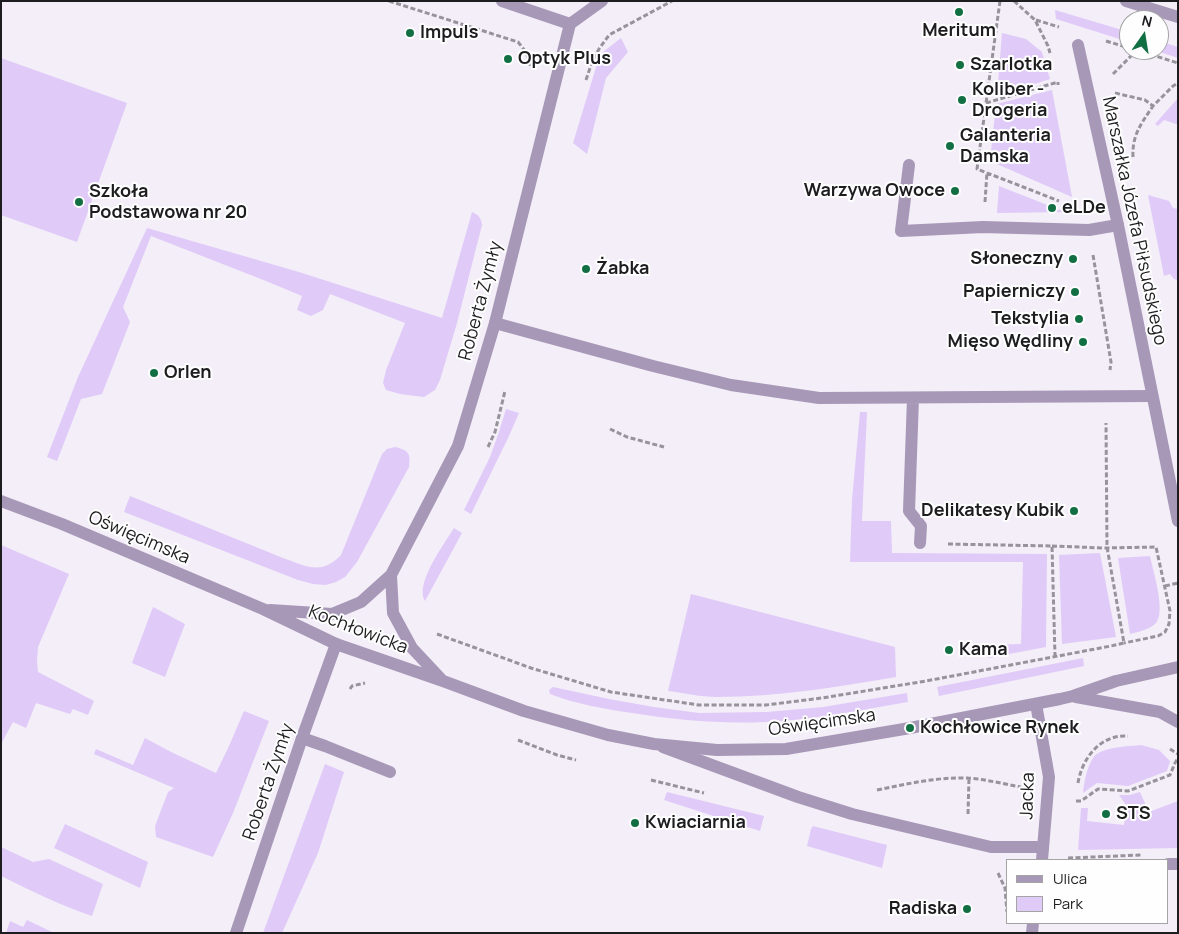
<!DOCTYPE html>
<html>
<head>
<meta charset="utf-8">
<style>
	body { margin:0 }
	#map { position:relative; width:1179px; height:934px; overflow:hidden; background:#f3eef8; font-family:Manrope,sans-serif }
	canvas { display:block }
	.frame { position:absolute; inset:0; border:2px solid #1d1c1f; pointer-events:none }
	.legend { position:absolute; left:1006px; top:859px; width:162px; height:65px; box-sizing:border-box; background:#fefefe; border:1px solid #a4a4a5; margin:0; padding:6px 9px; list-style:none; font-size:15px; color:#1d1c1f }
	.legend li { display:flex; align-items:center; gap:10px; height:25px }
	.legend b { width:25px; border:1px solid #a4a4a5 }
	.north { position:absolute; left:1119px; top:10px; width:50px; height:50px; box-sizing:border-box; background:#fefefe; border:1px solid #a4a4a5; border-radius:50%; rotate:13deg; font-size:14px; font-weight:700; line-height:20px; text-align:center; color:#1d1c1f }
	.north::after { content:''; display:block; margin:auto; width:18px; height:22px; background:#126f43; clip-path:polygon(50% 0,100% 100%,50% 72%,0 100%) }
</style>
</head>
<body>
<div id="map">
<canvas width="1179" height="934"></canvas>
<div class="frame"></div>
<ul class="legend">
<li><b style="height:6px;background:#a798b7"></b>Ulica</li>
<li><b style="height:14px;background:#e0caf8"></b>Park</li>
</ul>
<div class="north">N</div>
</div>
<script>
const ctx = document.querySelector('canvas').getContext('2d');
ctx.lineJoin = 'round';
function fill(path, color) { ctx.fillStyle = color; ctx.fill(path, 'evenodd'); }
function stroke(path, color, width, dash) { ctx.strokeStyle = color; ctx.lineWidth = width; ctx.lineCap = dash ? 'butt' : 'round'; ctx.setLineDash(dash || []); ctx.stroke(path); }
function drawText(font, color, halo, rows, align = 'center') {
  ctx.font = font + ' Manrope,sans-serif'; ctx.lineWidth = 4; ctx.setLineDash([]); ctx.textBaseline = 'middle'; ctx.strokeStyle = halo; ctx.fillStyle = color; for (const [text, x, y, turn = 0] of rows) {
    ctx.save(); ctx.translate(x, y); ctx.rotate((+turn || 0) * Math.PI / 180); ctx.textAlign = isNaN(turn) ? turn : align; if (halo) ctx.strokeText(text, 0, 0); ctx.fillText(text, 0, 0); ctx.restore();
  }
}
fill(new Path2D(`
	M 1055,10 L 1129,32 L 1129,42 L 1056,19 Z
	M 1002,33 L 1026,39 L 1042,52 L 1050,79 L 997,96 Z
	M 621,38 L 628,52 L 606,78 L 587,154 L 573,143 L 597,64 L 603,52 Z
	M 1159,41 L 1178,47 L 1178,58 L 1154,50 L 1159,50 Z
	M 1,58 L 127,103 L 77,242 L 1,215 Z
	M 1052,90 L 1072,197 L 990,161 L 996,104 Z
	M 1178,98 L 1178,123 L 1176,124 L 1164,120 L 1158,126 L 1155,124 Z
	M 999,186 L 1065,212 L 997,213 Z
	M 1148,195 L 1169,201 L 1173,208 L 1178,209 L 1178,280 L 1174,279 L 1170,274 L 1164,276 Z
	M 472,212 C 479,215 481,218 482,225 L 457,323 L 440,380 L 435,390 L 424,397 L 400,394 L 386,390 L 383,383 L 386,370 L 405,323 L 330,294 L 323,310 L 311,316 L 297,310 L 302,296 L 266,281 L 151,236 L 123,307 L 130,322 L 102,394 L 81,399 L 57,461 L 47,457 L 78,377 L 147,228 L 299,272 L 442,318 Z
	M 506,409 L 519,413 L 509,436 L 471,514 L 464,510 L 490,457 L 499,432 Z
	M 860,412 L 867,412 L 862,521 L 891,521 L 892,553 L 1047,554 L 1046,647 L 988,658 L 989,645 L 1021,644 L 1023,562 L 850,562 L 852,500 Z
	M 395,447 C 408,450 411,453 409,467 L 357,562 L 345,577 L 336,582 L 326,585 L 313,584 L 298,580 L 124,512 L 130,496 L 283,558 C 306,566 321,576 341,555 L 382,454 L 387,449 Z
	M 454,528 L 462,533 L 425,601 C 414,584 445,543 454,528 Z
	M 1,545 L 69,574 L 38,647 L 37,661 L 38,672 L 94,701 L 88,715 L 73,709 L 70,714 L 36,703 L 26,728 L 13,722 L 1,744 Z
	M 1100,553 L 1116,637 L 1062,644 L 1059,555 Z
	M 1150,556 C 1153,571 1166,611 1156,623 C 1151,629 1138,632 1130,634 L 1118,558 Z
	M 691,594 L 895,647 L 896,677 C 837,687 778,697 717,697 C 701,697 684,693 668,691 Z
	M 153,607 L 185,624 L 165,677 L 132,663 Z
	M 1083,658 L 1084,666 L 939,696 L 937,687 Z
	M 553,687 L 609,699 L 654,707 L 699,713 L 767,712 L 823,707 L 907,693 L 908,702 C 861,710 813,720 765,722 C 719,724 677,720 632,713 C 604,709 576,704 550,694 L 549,690 Z
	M 244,711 L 269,721 L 233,813 L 213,857 L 156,837 L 155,826 L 168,792 L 174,788 L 94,754 L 96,749 L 133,765 L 145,738 L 171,752 L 216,773 L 229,746 Z
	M 1141,745 L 1159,750 L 1170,761 L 1167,771 L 1128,786 L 1097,783 L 1083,793 C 1084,782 1087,767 1093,758 C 1100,747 1129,746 1141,745 Z
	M 325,764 L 344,772 L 318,853 L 282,933 L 263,933 Z
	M 667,792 L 764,816 L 760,831 L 664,800 Z
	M 1140,792 L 1149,812 L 1178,801 L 1178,848 L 1078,850 L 1081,808 L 1088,808 L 1087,821 L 1124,825 L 1126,805 L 1119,795 L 1130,795 Z
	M 65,824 L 148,862 L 140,888 L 54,848 Z
	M 813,826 L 887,845 L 882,868 L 807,846 L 811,829 Z
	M 1,847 L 33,862 L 49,859 L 103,884 L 92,916 C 60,905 31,891 1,876 Z
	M 27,920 L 54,933 L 6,933 L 10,921 L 23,927 Z`), '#e0caf8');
stroke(new Path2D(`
	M 389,1 L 518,42 C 524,49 529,56 530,66
	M 1000,1 L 977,169 L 1059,201
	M 1014,1 L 1035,20 L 1048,46 L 1050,53
	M 1036,20 L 1059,27
	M 1106,41 L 1129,48
	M 1136,50 L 1178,63
	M 1113,74 L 1137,50
	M 586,80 L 592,62 L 599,49 L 609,35 L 672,1
	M 1115,93 L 1145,100 L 1153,106 L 1173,86 L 1178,83
	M 986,103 L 1058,82 L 1058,85
	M 1133,157 C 1132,135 1141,124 1153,106
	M 985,202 L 987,172
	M 1093,255 L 1111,362 L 1110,370
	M 610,429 L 627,437 L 664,447
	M 488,447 L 495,432 L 505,391
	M 948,544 L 1052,546 L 1055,656
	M 1052,546 L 1104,548 L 1156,547 L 1170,611 L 1169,624 L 1165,632 L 1158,636 L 1124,643
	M 1165,586 L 1178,583
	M 437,634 L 531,668 L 611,692 L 699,705 L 766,705 L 822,698 L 926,681 L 1111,646 L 1124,643 L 1107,547 L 1106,423
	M 350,689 L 352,686 L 365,683
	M 518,740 L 557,755 L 576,760
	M 1170,749 L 1178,754
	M 651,780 L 704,793
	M 1078,783 C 1082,758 1101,734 1128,736
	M 877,790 C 907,784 936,777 967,778 C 985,779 1003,784 1021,787
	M 1076,801 L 1081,801 L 1098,789 L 1128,791 L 1170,775 L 1175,763 L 1178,758
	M 968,814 L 969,778
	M 1068,858 L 1142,855
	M 998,873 L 1005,888 L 1007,912`), '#97939a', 3, [5, 2.5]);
stroke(new Path2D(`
	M 909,165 L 901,231 L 983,227 L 1089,230 L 1118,225
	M 495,323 L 653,366 L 731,385 L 819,398 L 1152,396
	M 913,398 L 909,511 L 921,526 L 920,543
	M 302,738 L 325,746 L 390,772
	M 663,747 L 798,797 L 852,814 L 991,847 L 1043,847
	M 1168,864 L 1178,864`), '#a798b7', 12);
stroke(new Path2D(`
	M 1078,45 L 1118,225 L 1178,521
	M 1036,704 L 1049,777 L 1042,860
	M 236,933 L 302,738 L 336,644
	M 1032,933 L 1033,923`), '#a798b7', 12);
stroke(new Path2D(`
	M 502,1 L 570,24
	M 1126,1 L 1178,17
	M 570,24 L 602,1
	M 1,501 L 62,524 L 263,609 L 336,644 L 443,681 L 524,711 L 608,735 L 654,744 L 717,750 L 786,749 L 910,728 L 1060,699 L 1073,696 L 1116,681 L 1178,667
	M 391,575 L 393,613 L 412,648 L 441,679
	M 270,610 L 332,614 L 361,602 L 391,575 L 458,446 L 495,323 L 570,24
	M 1076,697 L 1160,712 L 1178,722`), '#a798b7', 12);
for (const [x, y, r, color] of [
	[959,12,5,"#126f43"],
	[410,33,5,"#126f43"],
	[508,59,5,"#126f43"],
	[960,65,5,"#126f43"],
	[962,100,5,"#126f43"],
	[950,146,5,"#126f43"],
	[955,191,5,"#126f43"],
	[79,202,5,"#126f43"],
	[1052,208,5,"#126f43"],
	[1073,259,5,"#126f43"],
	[586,269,5,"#126f43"],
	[1075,292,5,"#126f43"],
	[1079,319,5,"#126f43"],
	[1083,342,5,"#126f43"],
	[154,373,5,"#126f43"],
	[1074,511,5,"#126f43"],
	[949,650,5,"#126f43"],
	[910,728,5,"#126f43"],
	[1106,814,5,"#126f43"],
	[635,823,5,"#126f43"],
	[967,909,5,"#126f43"]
]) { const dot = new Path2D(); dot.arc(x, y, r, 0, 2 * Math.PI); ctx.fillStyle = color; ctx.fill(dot); stroke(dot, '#fefefe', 2); }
drawText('bold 18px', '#1d1c1f', '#fefefe', [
	["Meritum",959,31,"center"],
	["Impuls",420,33],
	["Optyk Plus",518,59],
	["Szarlotka",970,65],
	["Koliber -",972,90],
	["Drogeria",972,111],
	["Galanteria",960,136],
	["Damska",960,157],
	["Warzywa Owoce",945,191,"right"],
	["Szkoła",89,192],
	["Podstawowa nr 20",89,213],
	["eLDe",1062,208],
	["Słoneczny",1063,259,"right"],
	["Żabka",596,269],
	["Papierniczy",1065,292,"right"],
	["Tekstylia",1069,319,"right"],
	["Mięso Wędliny",1073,342,"right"],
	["Orlen",164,373],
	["Delikatesy Kubik",1064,511,"right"],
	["Kama",959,650],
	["Kochłowice Rynek",920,728],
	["STS",1116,814],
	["Kwiaciarnia",645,823],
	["Radiska",957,909,"right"]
], 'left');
drawText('18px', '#1d1c1f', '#fefefe', [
	["Marszałka Józefa Piłsudskiego",1134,221,78],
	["Roberta Żymły",481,301,-75],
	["Oświęcimska",139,538,23],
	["Kochłowicka",358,630,21],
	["Oświęcimska",822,723,-8],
	["Roberta Żymły",269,782,-71],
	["Jacka",1028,796,-88]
]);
</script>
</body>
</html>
